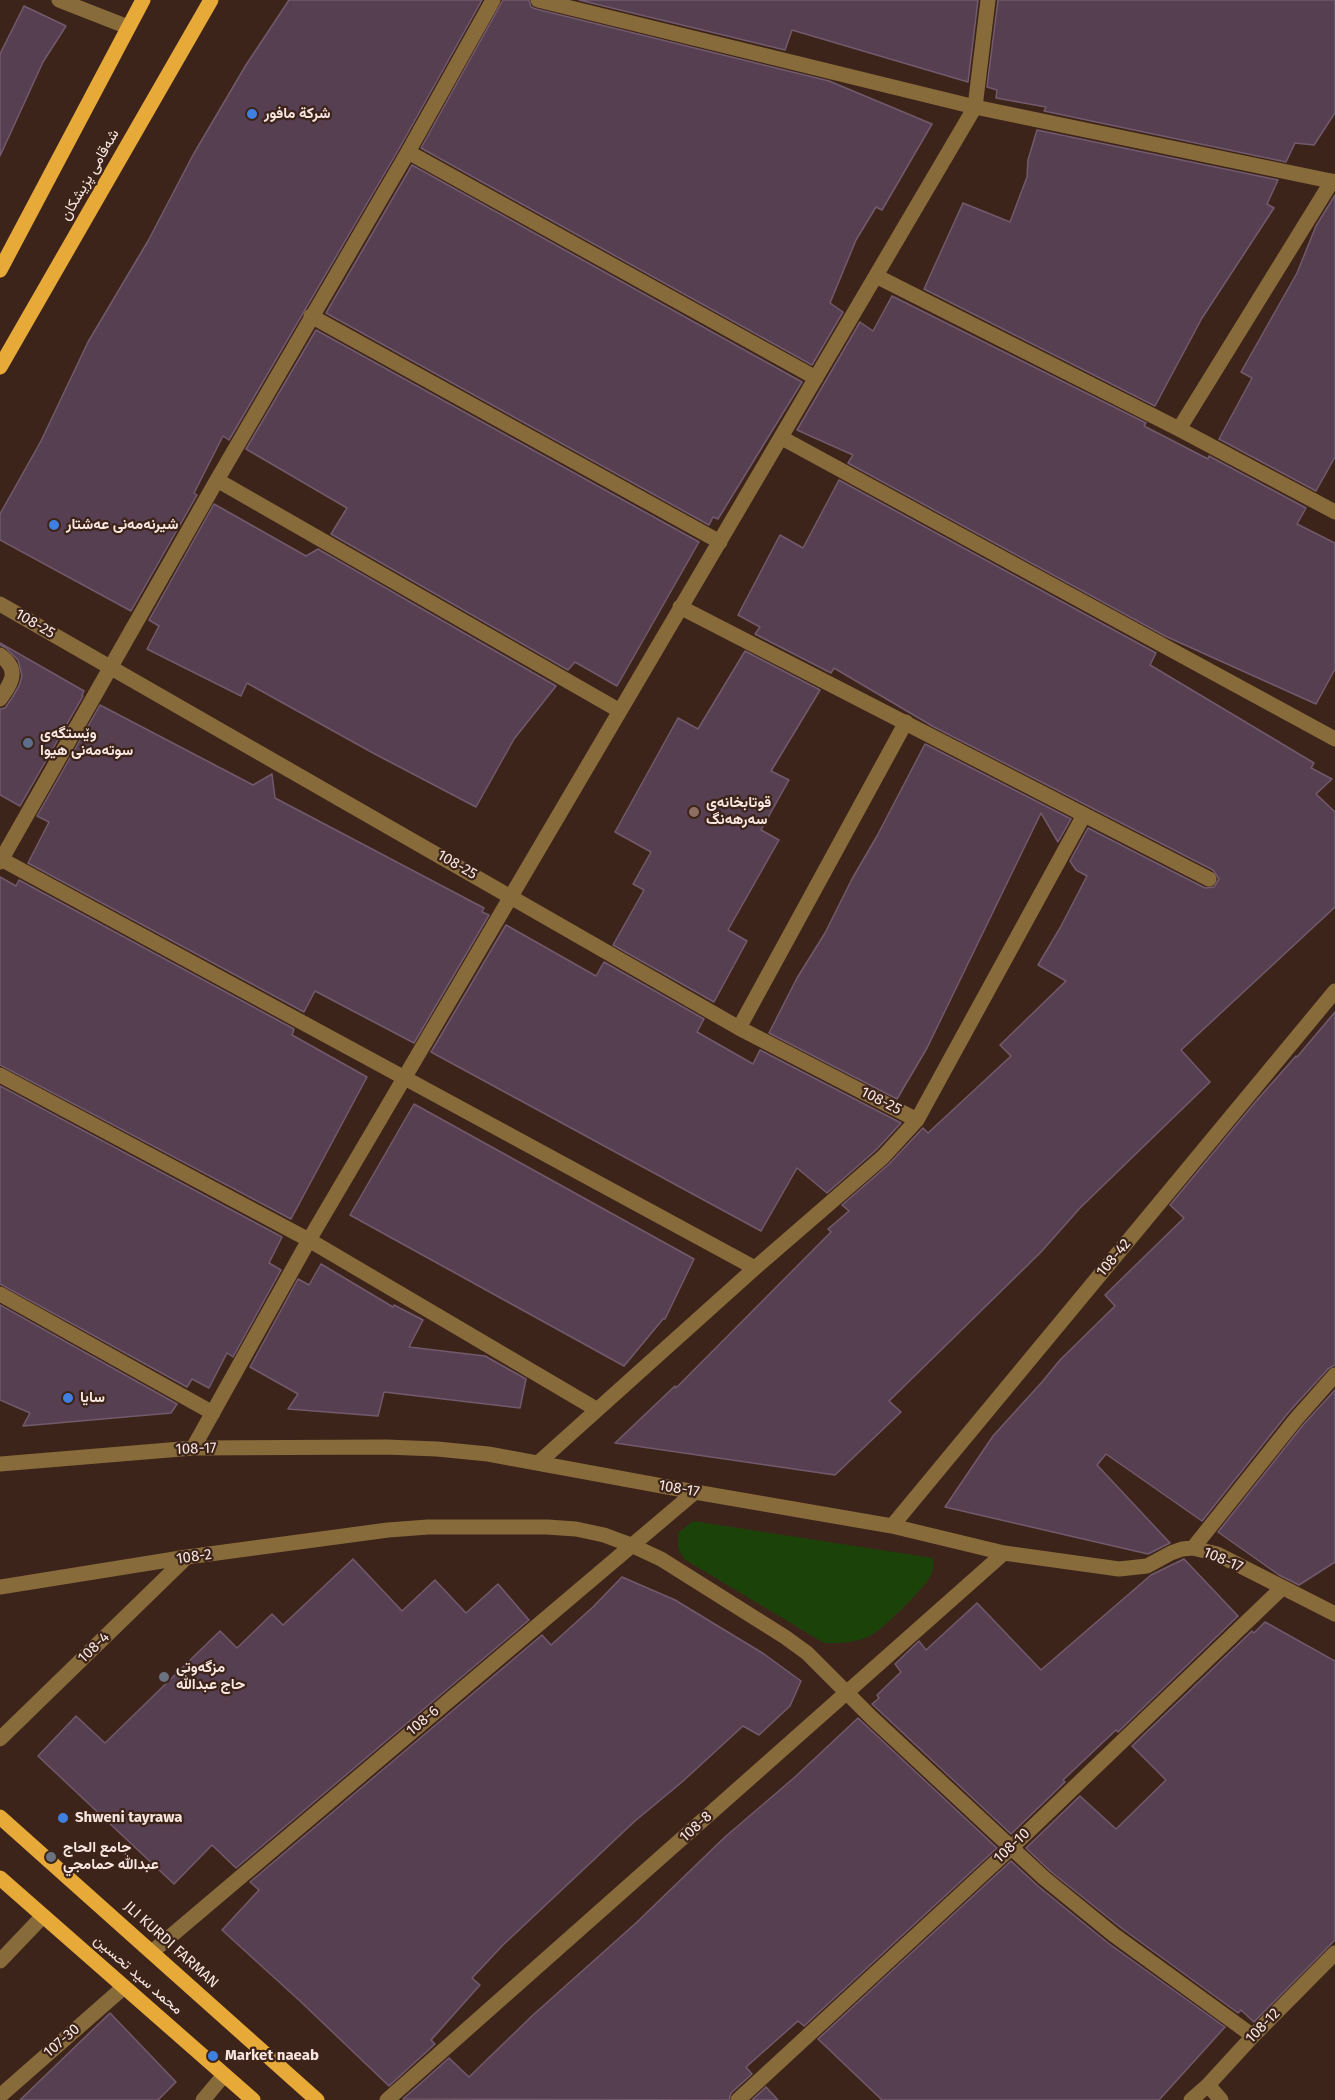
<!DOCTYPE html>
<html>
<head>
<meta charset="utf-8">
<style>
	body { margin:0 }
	canvas { display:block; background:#3d241a }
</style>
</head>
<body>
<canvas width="1335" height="2100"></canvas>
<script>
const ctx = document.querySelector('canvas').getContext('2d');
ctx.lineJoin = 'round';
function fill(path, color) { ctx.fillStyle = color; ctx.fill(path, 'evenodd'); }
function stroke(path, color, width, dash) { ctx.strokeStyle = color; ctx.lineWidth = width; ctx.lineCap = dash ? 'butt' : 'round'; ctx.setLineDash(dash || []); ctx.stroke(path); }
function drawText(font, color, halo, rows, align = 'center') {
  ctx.font = font + ' "Fira Sans",Vazirmatn,sans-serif'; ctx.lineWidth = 4.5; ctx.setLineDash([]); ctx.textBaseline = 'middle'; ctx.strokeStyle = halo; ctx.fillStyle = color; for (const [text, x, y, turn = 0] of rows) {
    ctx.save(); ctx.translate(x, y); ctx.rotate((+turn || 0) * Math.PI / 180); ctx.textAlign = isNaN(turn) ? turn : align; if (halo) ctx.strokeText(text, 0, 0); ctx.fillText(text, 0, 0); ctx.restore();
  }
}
fill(new Path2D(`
	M 693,1521 L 933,1558 C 934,1566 933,1573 928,1580 C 920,1592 882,1630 870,1636 C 856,1643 839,1643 824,1643 L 684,1559 L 678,1548 L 678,1533 Z`), '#1b4208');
const building = new Path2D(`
	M 289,0 L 482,0 L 400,147 L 229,440 L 223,436 L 194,493 L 197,495 L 131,611 L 0,540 L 0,514 L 41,441 L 88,342 L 148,241 L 193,155 L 246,65 Z
	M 503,0 L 529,0 L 531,7 L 536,9 L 829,81 L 932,124 L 882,210 L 876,207 L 856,240 L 830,303 L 843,312 L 812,365 L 421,148 Z
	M 579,0 L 978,0 L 968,82 L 792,30 L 785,50 Z
	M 998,0 L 1335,0 L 1335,113 L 1314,145 L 1295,143 L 1286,162 L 1044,111 L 1046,107 L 996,98 L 997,90 L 987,87 Z
	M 24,6 L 66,26 L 43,62 L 0,156 L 0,54 Z
	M 1037,130 L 1278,180 L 1267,204 L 1274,208 L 1202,318 L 1155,406 L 924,289 L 963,203 L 1010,222 L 1027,177 L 1028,160 Z
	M 412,165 L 802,382 L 718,519 L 713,517 L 709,525 L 326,313 Z
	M 1335,195 L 1335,457 L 1316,491 L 1219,439 L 1252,378 L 1241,372 L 1297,273 L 1316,226 Z
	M 892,296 L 1146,423 L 1144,426 L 1208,459 L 1209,456 L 1306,508 L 1297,524 L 1335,543 L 1335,669 L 1316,704 L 1165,636 L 848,463 L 853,455 L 797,430 L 860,322 L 873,331 Z
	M 316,330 L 699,542 L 617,686 L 575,662 L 568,670 L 331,534 L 347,508 L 246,449 Z
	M 839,480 L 1156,653 L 1150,665 L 1314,763 L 1311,768 L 1332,779 L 1316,794 L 1335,812 L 1335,907 L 1181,1050 L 1210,1082 L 1080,1208 L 1041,1252 L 889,1401 L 901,1412 L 835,1475 L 615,1443 L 675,1386 L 676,1388 L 831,1232 L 828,1229 L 849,1211 L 842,1205 L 889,1164 L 923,1128 L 928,1133 L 1011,1056 L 1000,1045 L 1066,981 L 1038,965 L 1060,928 L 1087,876 L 1076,870 L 1070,861 L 1088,828 L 1205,888 L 1214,887 L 1219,879 L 1213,870 L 934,727 L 834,668 L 831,673 L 755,634 L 760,627 L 738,615 L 780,535 L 803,548 Z
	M 214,504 L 306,556 L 318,549 L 556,686 L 514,739 L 476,807 L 373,753 L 247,683 L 241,696 L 147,649 L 159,626 L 149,620 Z
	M 0,643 L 84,691 L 82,695 L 83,696 L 20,806 L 0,795 L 0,709 L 5,708 L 12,698 L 19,686 L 22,676 L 18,660 L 6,648 L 0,645 Z
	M 745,651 L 820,690 L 771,771 L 789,780 L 761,830 L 779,840 L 728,930 L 747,941 L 714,1002 L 613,945 L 644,890 L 633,884 L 651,852 L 615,832 L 678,718 L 698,729 Z
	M 100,705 L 253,785 L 272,774 L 275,798 L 484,908 L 482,912 L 489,915 L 414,1043 L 315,991 L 304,1012 L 28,863 L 49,822 L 37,816 Z
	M 925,744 L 1071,819 L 1058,842 L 1041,813 L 927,1048 L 897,1099 L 769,1033 L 797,978 L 825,933 L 852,879 L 877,836 Z
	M 0,877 L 16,886 L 19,880 L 294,1029 L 292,1035 L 367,1077 L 291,1219 L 0,1065 Z
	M 506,925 L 596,976 L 604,962 L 704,1019 L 697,1032 L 753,1064 L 760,1050 L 901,1123 L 876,1150 L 827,1193 L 797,1168 L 761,1231 L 431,1052 Z
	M 1335,1012 L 1335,1365 L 1328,1369 L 1288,1413 L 1202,1521 L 1106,1454 L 1097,1465 L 1170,1543 L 1148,1554 L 945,1507 L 993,1436 L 1042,1382 L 1060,1360 L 1115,1306 L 1105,1295 L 1184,1218 L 1170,1205 L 1257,1100 L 1296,1056 L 1297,1057 Z
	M 0,1086 L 282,1237 L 269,1263 L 281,1270 L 233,1357 L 227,1353 L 209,1388 L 192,1379 L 187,1387 L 0,1284 Z
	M 414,1104 L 694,1259 L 665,1319 L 663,1319 L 624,1366 L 350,1215 Z
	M 321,1264 L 393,1307 L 394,1305 L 423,1320 L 409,1347 L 485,1356 L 526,1379 L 520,1408 L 384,1392 L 378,1416 L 288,1409 L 298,1394 L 250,1367 L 298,1279 L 309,1285 Z
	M 0,1305 L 177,1404 L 171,1413 L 23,1426 L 30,1413 L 0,1400 Z
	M 1335,1390 L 1335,1562 L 1299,1585 L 1279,1575 L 1218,1532 L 1303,1425 Z
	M 353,1559 L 402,1611 L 435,1580 L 466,1613 L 498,1584 L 529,1620 L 236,1868 L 212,1845 L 174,1884 L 38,1756 L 76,1716 L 105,1743 L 220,1631 L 237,1648 L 272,1614 L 283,1625 Z
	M 1184,1559 L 1238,1616 L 1118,1732 L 1116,1730 L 1063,1780 L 1065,1782 L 1011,1834 L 872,1704 L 879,1698 L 877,1695 L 901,1672 L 895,1664 L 919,1641 L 926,1650 L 977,1603 L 1041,1670 L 1151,1575 Z
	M 622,1577 L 675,1600 L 764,1654 L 801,1681 L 790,1706 L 759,1735 L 743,1726 L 682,1782 L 635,1821 L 503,1945 L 472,1978 L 480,1985 L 431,2040 L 435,2044 L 389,2086 L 300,2001 L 222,1930 L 259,1890 L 250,1882 L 542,1635 L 551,1645 L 593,1607 Z
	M 1265,1622 L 1335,1661 L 1335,1940 L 1254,2022 L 1241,2010 L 1238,2013 L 1120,1927 L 1050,1871 L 1026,1848 L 1080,1796 L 1116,1829 L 1166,1780 L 1132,1746 L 1252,1631 L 1254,1633 Z
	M 858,1718 L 997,1848 L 804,2026 L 798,2021 L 746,2067 L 752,2074 L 731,2093 L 729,2100 L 403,2099 L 449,2058 L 469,2077 L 533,2015 L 636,1923 L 725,1837 L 795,1777 Z
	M 1011,1861 L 1038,1886 L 1108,1943 L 1225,2027 L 1159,2100 L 882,2100 L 818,2039 Z
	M 110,2013 L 176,2082 L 158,2100 L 20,2100 Z
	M 766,2087 L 778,2100 L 752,2100 Z`);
fill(building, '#563f51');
stroke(building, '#725a6d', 1.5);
stroke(new Path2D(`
	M 59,0 L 128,27
	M 538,0 L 975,107 L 1335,182
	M 408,152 L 816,378
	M 876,276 L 1179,429 L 1335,512
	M 311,316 L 720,542
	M 1179,429 L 1332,181
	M 782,438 L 1335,739
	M 217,480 L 620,711
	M 0,604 L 739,1028 L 917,1120
	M 680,607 L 1209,879
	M 0,655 C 20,670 12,682 0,699
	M 1,859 L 755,1268
	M 0,862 L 217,480 L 408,152 L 493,0
	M 739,1028 L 906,722
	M 0,1075 L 309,1240 L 596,1409
	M 0,1294 L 213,1413
	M 193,1448 L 309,1240 L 975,107 L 988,0
	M 538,1463 L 755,1268 L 883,1157 L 917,1120 L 1084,815
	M 0,1464 L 193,1448 L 386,1447 L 437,1449 L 488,1454 L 695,1492 L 892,1526 L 1004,1553 L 1119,1569 L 1147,1566 L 1171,1553 L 1182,1549 L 1193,1548 L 1217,1554 L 1335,1614
	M 892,1526 L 1335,991
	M 1193,1548 L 1296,1419 L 1335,1375
	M 0,1587 L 187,1557 L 388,1530 L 428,1527 L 547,1527 L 576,1529 L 604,1535 L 631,1545 L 661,1559 L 785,1637 L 807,1653 L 872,1718 L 1044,1878 L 1114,1935 L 1253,2036
	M 0,1739 L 187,1557
	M 152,1952 L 695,1492
	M 0,1961 L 43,1916
	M 1208,2085 L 1221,2100
	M 0,2096 L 124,1987
	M 203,2100 L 224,2075
	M 387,2100 L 1004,1553
	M 738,2100 L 1011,1848 L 1282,1588
	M 1191,2100 L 1208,2085 L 1253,2036 L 1335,1953`), '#886b3b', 15);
stroke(new Path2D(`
	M 0,270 L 143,0
	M 0,367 L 211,0
	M 0,1817 L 317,2100
	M 0,1878 L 253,2100`), '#e7a938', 15);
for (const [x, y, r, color] of [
	[252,114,6,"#3f7fe0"],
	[54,525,6,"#3f7fe0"],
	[28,743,6,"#5c6f8a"],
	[694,812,6,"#8d6e63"],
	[68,1398,6,"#3f7fe0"],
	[164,1677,6,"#6b7280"],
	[63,1818,6,"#3f7fe0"],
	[51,1857,6,"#6b7280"],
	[213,2056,6,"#3f7fe0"]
]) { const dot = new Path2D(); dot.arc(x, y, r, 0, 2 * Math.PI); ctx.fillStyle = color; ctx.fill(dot); stroke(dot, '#3d241a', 2); }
drawText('bold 15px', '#f7e5df', '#3d241a', [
	["شركة مافور",264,114],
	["شیرنەمەنی عەشتار",66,525],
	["وێستگەی",40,734],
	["سوتەمەنی هیوا",40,751],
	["قوتابخانەی",706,803],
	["سەرهەنگ",706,820],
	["سايا",80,1398],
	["مزگەوتی",176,1668],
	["حاج عبدالله",176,1685],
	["Shweni tayrawa",75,1818],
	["جامع الحاج",63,1848],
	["عبدالله حمامجي",63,1865],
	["Market naeab",225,2056]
], 'left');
drawText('15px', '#f7e5df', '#3d241a', [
	["شەقامی پزیشکان",90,175,-60],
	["108-25",35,624,30],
	["108-25",457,865,30],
	["108-25",881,1101,27],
	["108-42",1114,1258,-50],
	["108-17",196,1449,-2],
	["108-17",679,1489,10],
	["108-2",194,1557,-8],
	["108-17",1223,1560,23],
	["108-4",94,1648,-44],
	["108-6",423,1721,-40],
	["108-8",696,1827,-42],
	["108-10",1012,1846,-43],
	["JLI KURDI FARMAN",171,1945,42],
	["محمد سید تحسین",138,1975,41],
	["108-12",1263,2026,-46],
	["107-30",62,2041,-41]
]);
</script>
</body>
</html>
